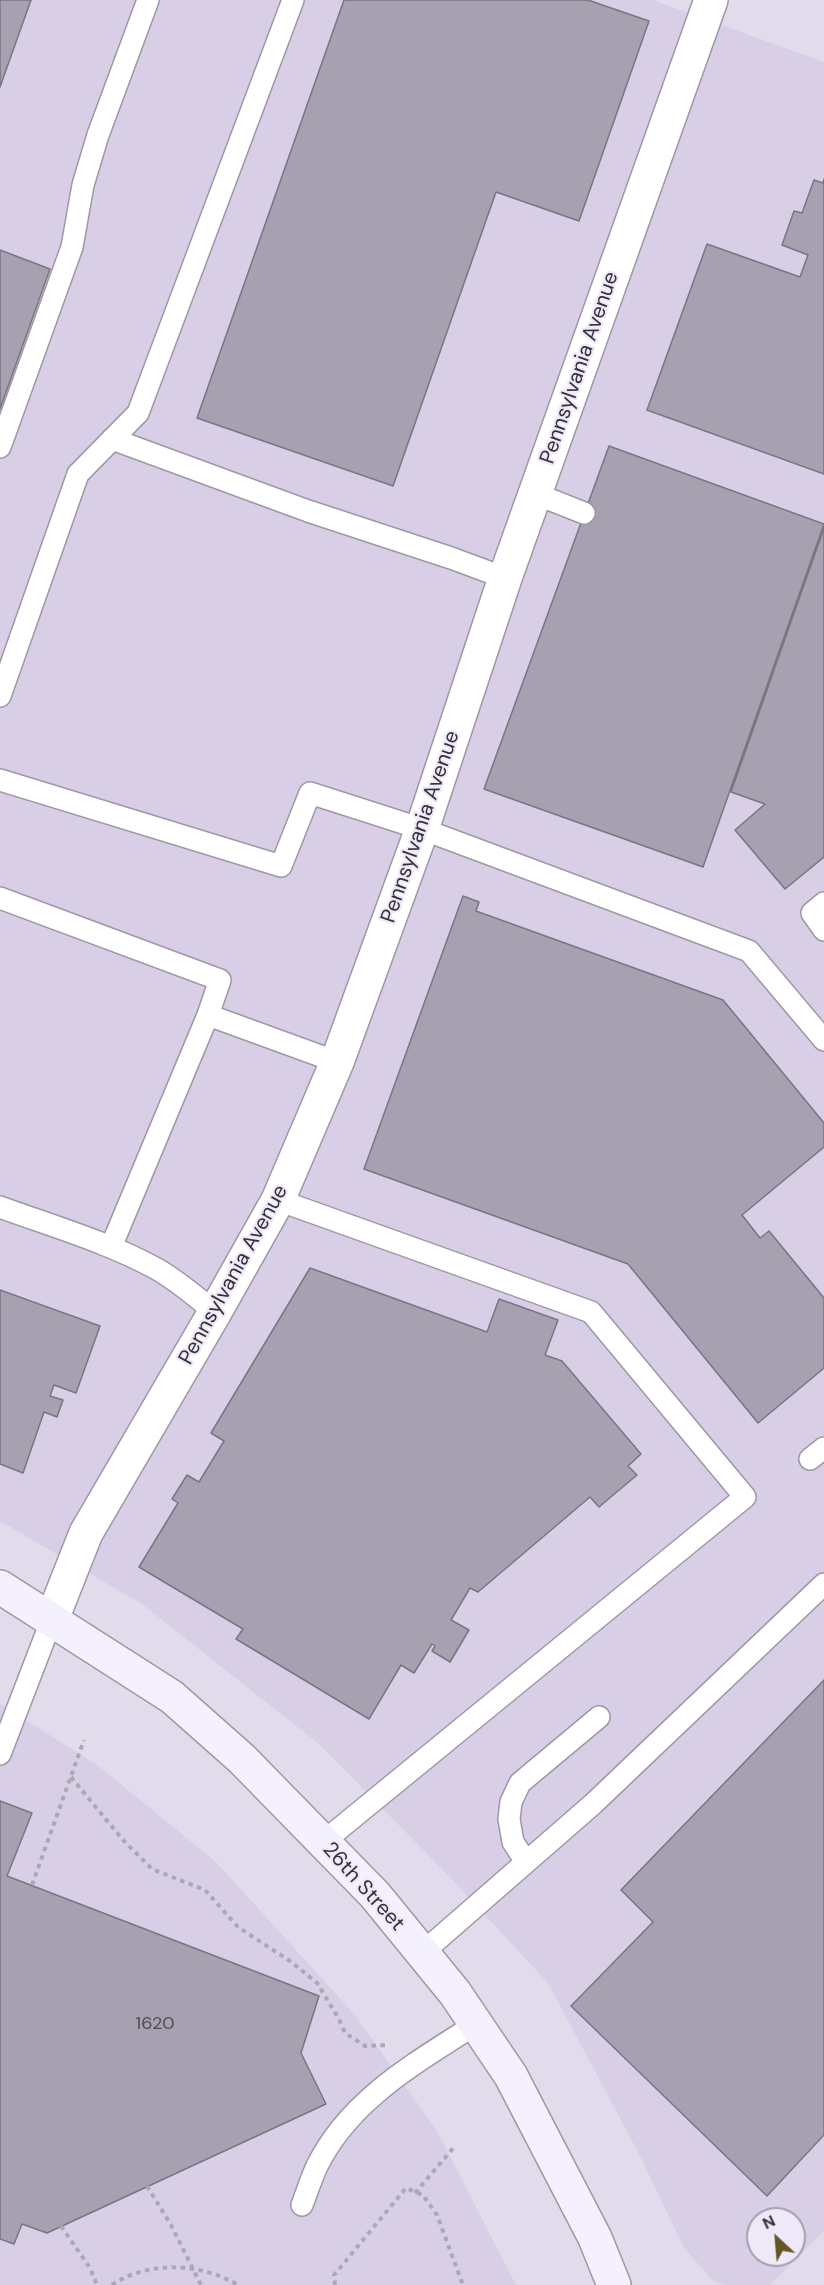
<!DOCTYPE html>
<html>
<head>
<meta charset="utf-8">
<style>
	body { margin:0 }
	#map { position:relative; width:824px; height:2285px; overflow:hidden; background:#e2dbec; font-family:"DM Sans",sans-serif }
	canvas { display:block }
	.north { position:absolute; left:746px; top:2207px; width:60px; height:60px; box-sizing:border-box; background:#efe8f9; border:2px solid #a49fac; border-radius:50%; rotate:334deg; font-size:16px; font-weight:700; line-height:24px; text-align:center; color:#343138 }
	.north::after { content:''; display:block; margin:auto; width:21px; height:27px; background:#655724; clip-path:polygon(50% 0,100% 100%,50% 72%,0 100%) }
</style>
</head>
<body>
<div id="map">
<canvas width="824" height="2285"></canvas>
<div class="north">N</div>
</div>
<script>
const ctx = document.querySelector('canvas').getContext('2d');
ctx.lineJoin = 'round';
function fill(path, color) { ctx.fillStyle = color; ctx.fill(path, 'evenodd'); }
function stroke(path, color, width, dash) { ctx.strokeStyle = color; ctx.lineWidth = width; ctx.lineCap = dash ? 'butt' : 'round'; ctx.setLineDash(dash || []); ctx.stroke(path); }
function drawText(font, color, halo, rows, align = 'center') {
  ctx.font = font + ' "DM Sans",sans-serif'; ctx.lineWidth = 4.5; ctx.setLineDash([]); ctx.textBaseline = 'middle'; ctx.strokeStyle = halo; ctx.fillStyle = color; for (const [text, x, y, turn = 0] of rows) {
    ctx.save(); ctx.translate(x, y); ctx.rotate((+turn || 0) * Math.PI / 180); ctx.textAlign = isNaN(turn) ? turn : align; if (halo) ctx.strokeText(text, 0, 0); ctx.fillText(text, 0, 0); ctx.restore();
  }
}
fill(new Path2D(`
	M 0,0 L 653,0 L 824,62 L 824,2231 L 770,2285 L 725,2285 L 713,2281 L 684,2248 L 639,2154 L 548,1983 L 445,1872 L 319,1744 L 142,1604 L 0,1521 ZM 758,2219 L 794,2219 L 794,2255 L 758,2255 Z
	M 0,1704 L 96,1764 L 216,1862 L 355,2015 L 437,2131 L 516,2285 L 0,2285 Z`), '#d8cfe6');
const building = new Path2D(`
	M 0,0 L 31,0 L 0,87 Z
	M 344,0 L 588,0 L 649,21 L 579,221 L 496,192 L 393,486 L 197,418 Z
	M 824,179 L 824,474 L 647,410 L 707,244 L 800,277 L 808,255 L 782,245 L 794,211 L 802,213 L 814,180 L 823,183 Z
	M 0,250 L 50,269 L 0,409 Z
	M 609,446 L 824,524 L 703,867 L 484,789 Z
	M 824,528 L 824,857 L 785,889 L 735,830 L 765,804 L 731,792 Z
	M 463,896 L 479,902 L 476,911 L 723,1000 L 824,1123 L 824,1147 L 742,1215 L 760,1238 L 769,1231 L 824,1298 L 824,1368 L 758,1423 L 628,1264 L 364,1169 Z
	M 310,1268 L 487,1332 L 499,1299 L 558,1320 L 545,1355 L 562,1361 L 641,1454 L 628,1466 L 637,1475 L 599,1507 L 590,1497 L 478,1592 L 470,1588 L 451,1620 L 469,1630 L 450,1662 L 432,1651 L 435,1646 L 432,1644 L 414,1673 L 401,1665 L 369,1719 L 236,1639 L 243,1629 L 139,1567 L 178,1503 L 172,1499 L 187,1475 L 199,1482 L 224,1441 L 211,1433 Z
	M 0,1290 L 100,1326 L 76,1393 L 54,1385 L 50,1396 L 63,1400 L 57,1417 L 44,1412 L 23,1473 L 0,1464 Z
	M 824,1680 L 824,2135 L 767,2196 L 571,2006 L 653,1922 L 621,1890 Z
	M 0,1801 L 32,1813 L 7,1876 L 319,1996 L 301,2053 L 326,2104 L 47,2233 L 22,2224 L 14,2244 L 0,2239 Z`);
fill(building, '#a7a0b0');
stroke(building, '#7a7483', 1.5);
const lane = new Path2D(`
	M 112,439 L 308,511 L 451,558 L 505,578
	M 0,447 L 72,247 L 83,185 L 98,135 L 148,0
	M 536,494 L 584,513
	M 0,696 L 78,474 L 138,413 L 293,0
	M 0,780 L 281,866 L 310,793 L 422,829 L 749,951 L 824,1040
	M 0,898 L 220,980 L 208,1015 L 337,1062
	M 824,903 L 812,913 L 824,930
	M 278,1200 L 591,1312 L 745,1497 L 323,1842
	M 0,1207 C 52,1226 107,1242 155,1268 C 177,1280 196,1297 215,1312
	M 111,1247 L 208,1015
	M 810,1459 L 824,1448
	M 0,1754 L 52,1619
	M 526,1862 L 513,1842 L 509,1819 L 511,1802 L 520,1783 L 599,1717
	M 422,1953 L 593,1804 L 824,1584
	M 302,2205 C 307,2192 311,2179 317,2166 C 350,2099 416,2063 476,2024`);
const street = new Path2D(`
	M 52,1619 L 86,1533 L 215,1312 L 278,1200 L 337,1062 L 422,829 L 505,578 L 711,0`);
const secondary = new Path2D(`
	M 0,1587 L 172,1697 L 242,1759 L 375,1895 L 455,1993 L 511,2076 L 595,2238 L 614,2285`);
stroke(lane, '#9e97a7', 24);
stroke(street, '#9e97a7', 36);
stroke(secondary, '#9e97a7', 36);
stroke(new Path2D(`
	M 71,1777 L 123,1840 L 152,1869 L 205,1890 L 238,1927 L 290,1961 L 317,1983 L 339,2019 L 345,2033 L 365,2046 L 388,2045
	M 32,1885 L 84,1740
	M 147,2186 L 171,2225 L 201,2285
	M 415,2193 L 455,2146
	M 61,2226 L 90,2268 L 97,2285
	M 112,2285 C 149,2260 201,2263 238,2285
	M 335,2285 L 334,2275 L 406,2188 L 423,2195 L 437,2215 L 463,2285`), '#ada7b5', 4, [4.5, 4.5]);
stroke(lane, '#fff', 21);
stroke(street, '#fff', 33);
stroke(secondary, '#f5f0fe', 33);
drawText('18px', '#514d56', null, [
	["1620",155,2024]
]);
drawText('21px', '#343138', '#efe8f9', [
	["Pennsylvania Avenue",580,368,-71],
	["Pennsylvania Avenue",421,827,-71],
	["Pennsylvania Avenue",234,1275,-61],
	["26th Street",363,1887,48]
]);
</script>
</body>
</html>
